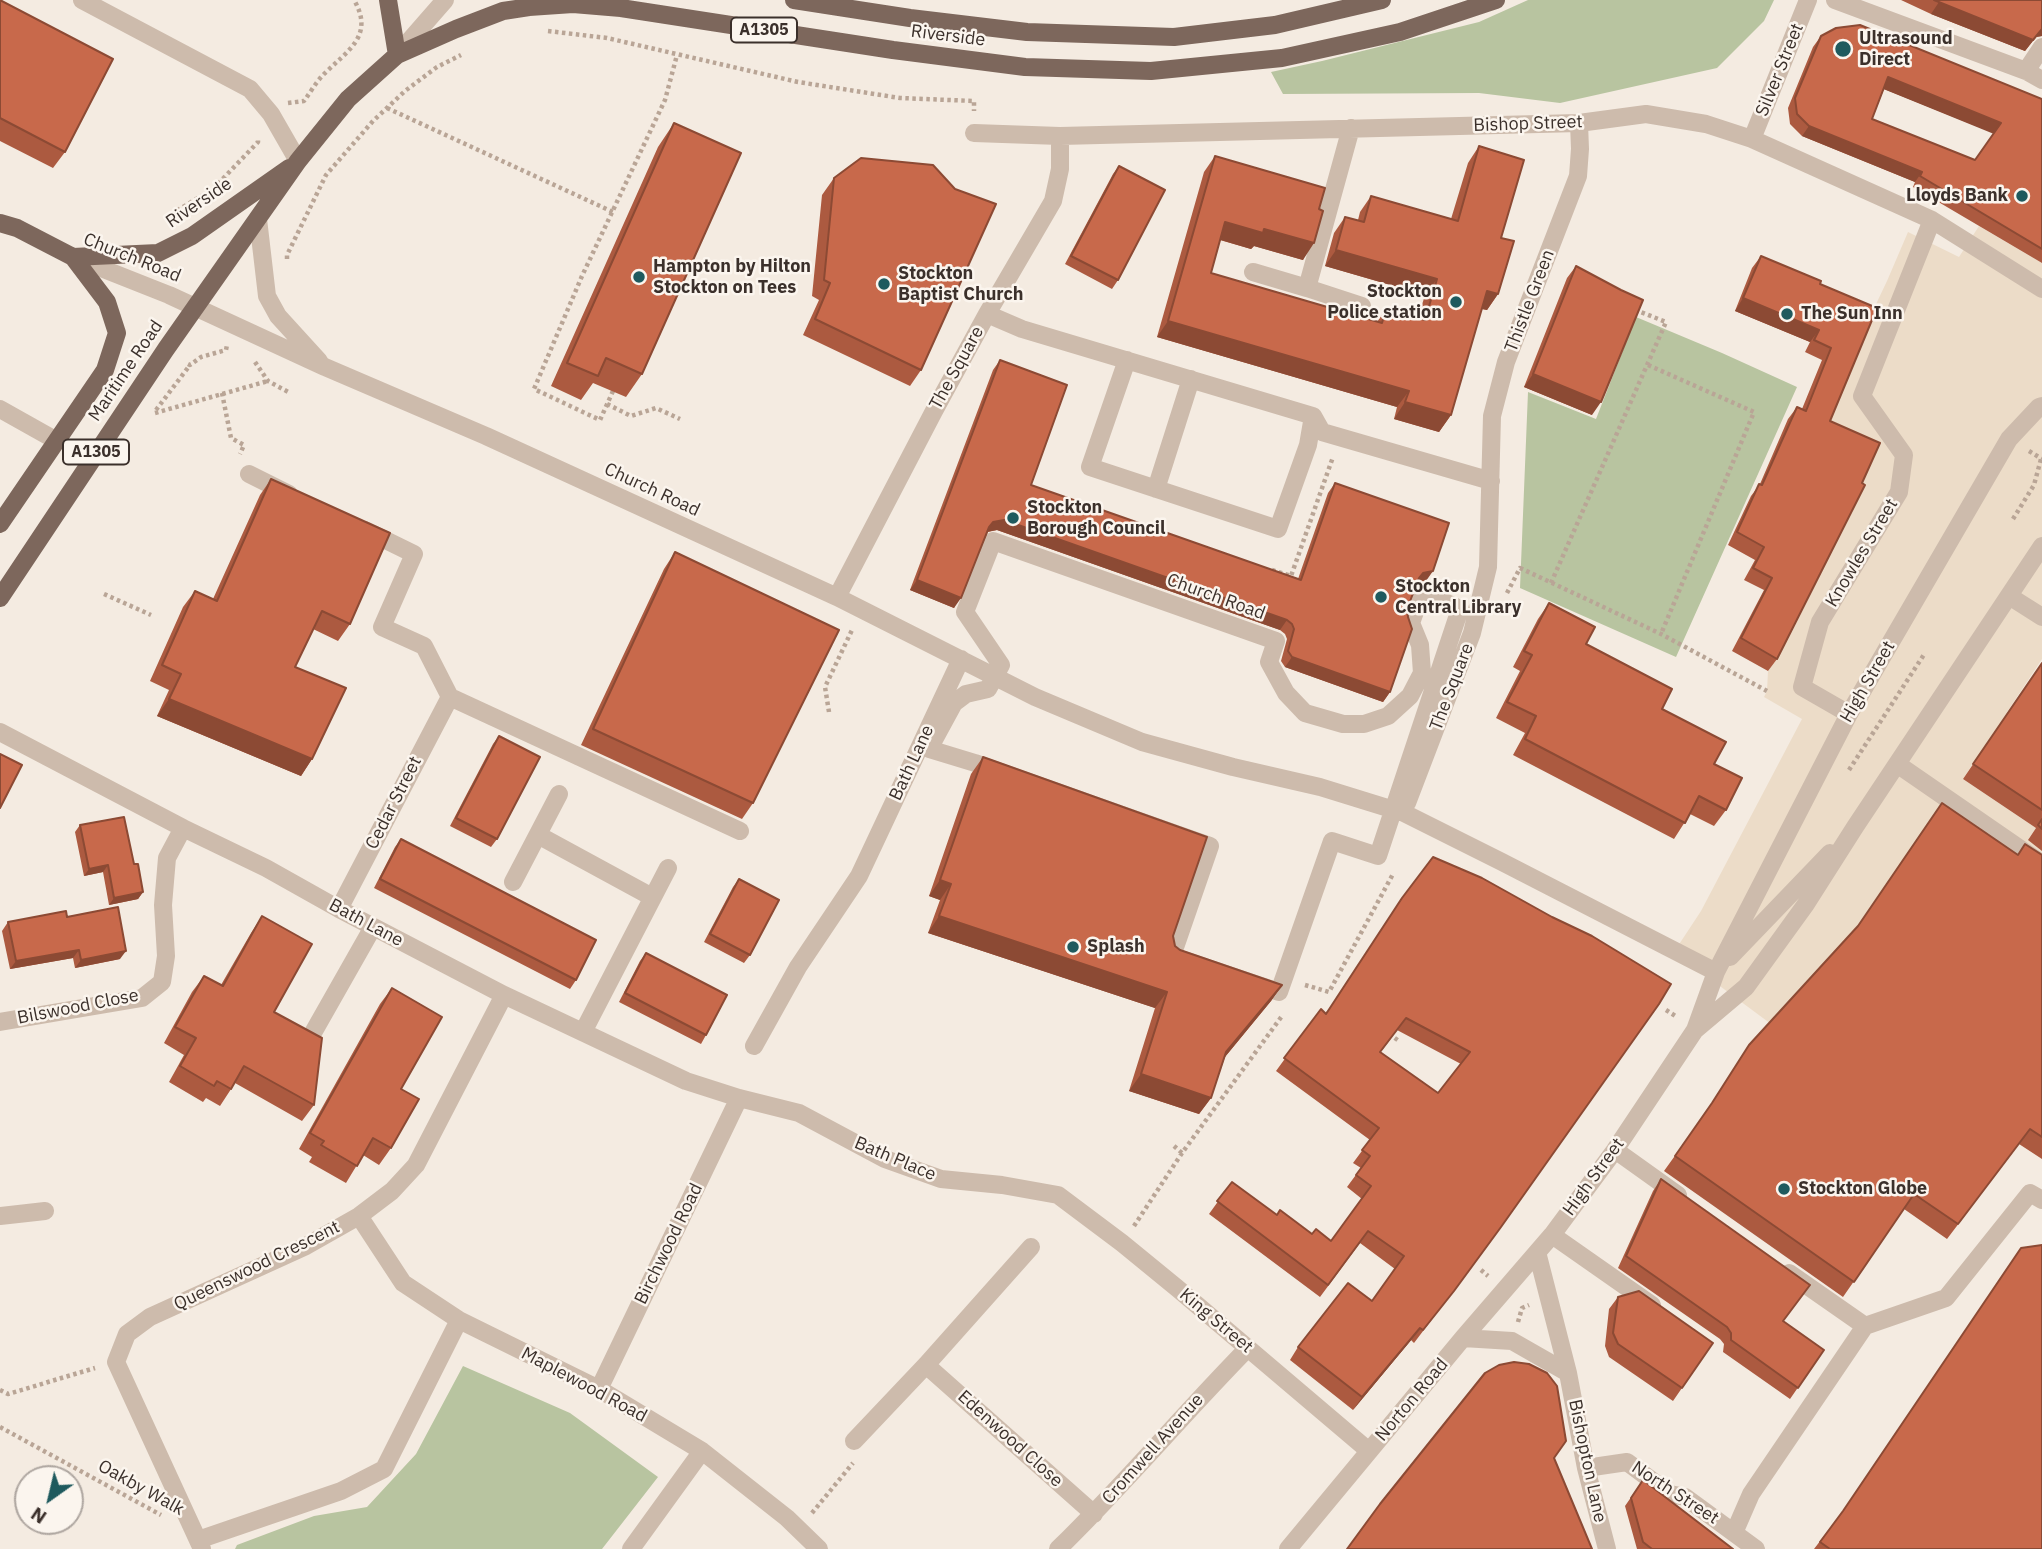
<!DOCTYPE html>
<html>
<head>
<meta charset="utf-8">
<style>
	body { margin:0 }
	#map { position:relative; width:2042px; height:1549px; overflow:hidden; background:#f4ebe1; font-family:"IBM Plex Sans",sans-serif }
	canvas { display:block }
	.north { position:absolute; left:14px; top:1465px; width:70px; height:70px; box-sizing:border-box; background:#fbf5ee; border:2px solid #aea6a0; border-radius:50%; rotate:214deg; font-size:19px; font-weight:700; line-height:28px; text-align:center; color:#3b302b }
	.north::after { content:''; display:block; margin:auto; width:24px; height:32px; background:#1f5a5e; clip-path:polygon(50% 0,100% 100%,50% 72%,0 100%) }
</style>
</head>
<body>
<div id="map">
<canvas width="2042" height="1549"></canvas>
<div class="north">N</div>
</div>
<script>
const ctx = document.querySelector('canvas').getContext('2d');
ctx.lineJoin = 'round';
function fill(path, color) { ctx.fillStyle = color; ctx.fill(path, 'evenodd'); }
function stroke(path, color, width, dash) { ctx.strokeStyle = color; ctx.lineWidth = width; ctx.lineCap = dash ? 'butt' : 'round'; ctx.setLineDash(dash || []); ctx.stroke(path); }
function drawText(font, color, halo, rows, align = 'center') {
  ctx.font = font + ' "IBM Plex Sans",sans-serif'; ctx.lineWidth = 5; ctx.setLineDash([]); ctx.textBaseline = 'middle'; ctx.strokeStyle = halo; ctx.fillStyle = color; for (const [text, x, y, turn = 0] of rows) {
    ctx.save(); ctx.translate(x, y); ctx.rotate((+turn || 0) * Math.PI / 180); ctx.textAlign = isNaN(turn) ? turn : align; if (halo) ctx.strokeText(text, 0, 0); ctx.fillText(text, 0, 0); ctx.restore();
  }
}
fill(new Path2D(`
	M 1528,0 L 1774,0 L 1764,21 L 1717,68 L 1560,103 L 1479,93 L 1283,94 L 1271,72 L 1322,61 L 1479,22 Z
	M 1636,317 L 1722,353 L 1797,387 L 1676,657 L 1520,588 L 1528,392 L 1596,419 Z
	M 463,1366 L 570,1413 L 658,1477 L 602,1549 L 235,1549 L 237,1545 L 314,1516 L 367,1507 L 416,1454 Z`), '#b8c4a0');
fill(new Path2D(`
	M 1979,226 L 2042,263 L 2042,659 L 1963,779 L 2036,828 L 2029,838 L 2042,847 L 2042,893 L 1932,818 L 1847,940 L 1771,1024 L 1674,952 L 1701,911 L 1802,719 L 1764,697 L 1767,691 L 1768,671 L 1785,640 L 1822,434 L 1868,321 L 1887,281 L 1908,232 L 1959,257 Z`), '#ecdcc8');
stroke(new Path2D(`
	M 548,31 L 607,38 L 798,82 L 900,98 L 974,101 L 974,111
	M 288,103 L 304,101 C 310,93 316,82 324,74 C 347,51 375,36 354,0
	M 387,108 L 613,212
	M 182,217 L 178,210 L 213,189 L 258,142 L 258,138
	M 287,259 L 287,255 L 326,175 L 373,121 L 405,91 L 437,67 L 461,55
	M 255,362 L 268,381 L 290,393
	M 188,364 L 190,365 L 201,357 L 226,350 L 227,345
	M 1648,365 L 1754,412 L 1661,634
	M 613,391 L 600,420 L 534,389 L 582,276 L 665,100 L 677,55
	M 222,393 L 231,438 L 244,445 L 240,454
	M 607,404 L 631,416 L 656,408 L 680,419
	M 156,410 L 190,365
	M 155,413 L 268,381
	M 2029,451 L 2042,459
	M 2013,519 L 2034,485 L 2041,459
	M 1272,570 L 1291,576 L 1333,457
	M 1551,583 L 1666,322 L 1633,309
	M 1507,593 L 1520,568 L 1661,634 L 1767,691
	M 104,594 L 151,615
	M 829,712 L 825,687 L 852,630
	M 1849,770 L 1925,653
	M 1305,985 L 1329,992 L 1393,874
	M 1666,1010 L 1677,1017
	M 1389,1034 L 1399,1041
	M 1174,1146 L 1182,1153
	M 1134,1226 L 1182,1153 L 1282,1016
	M 1481,1270 L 1488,1276
	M 1518,1322 L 1522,1308 L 1529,1305
	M 0,1390 L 8,1394 L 95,1368
	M 0,1427 L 161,1515
	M 812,1513 L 853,1463`), '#b9a596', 4.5, [3.5, 3.5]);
stroke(new Path2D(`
	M 82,0 L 250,89 L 271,114 L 298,161
	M 1835,0 L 2026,71 L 2042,80
	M 397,55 L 445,0
	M 2026,71 L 2042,47
	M 1351,128 L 1307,288 L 1362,306
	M 974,133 L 1060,136 L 1579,123 L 1646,114 L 1706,124 L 1752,139 L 1932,220 L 2042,289
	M 1752,139 L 1808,0
	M 258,219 L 267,296 L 278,316 L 319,361
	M 73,257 L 169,295 L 325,367 L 486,436 L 837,597 L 1035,697 L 1142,742 L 1233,767 L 1320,787 L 1404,813 L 1502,862 L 1716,972
	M 1253,272 L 1307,288
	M 987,314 L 1022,329 L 1313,416 L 1322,432 L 1491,481
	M 1127,360 L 1090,467 L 1278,529 L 1308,445 L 1313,416
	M 0,409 L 57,441
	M 249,474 L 289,494
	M 1156,489 L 1191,379
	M 365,530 L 414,554 L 382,627 L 424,646 L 450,697 L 740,831
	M 993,541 L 1276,641 L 1269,662 L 1286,693 L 1305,713 L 1343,724 L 1364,724 L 1388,716 L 1410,696 L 1422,673 L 1420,645 L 1411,623 L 1422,592 L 1460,609 L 1378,856 L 1332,841 L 1279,992 L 1172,956 L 1210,846 L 975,763 L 929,749 L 954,703 L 966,694 L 988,689 L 1001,665 L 965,612 Z
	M 2009,596 L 2042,617
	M 837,597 L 934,411 L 987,314 L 1053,201 L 1060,169 L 1060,136
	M 1849,714 L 1802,687 L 1820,622 L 1899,492 L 1904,455 L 1862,396 L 1932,220
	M 0,732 L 183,828 L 266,868 L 339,909 L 504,995 L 686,1081 L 739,1098 L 799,1113 L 885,1159 L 941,1179 L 1002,1185 L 1058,1195 L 1122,1243 L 1177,1288 L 1369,1451
	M 1897,764 L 2042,864
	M 1407,803 L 1472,633 L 1488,567 L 1492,416 L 1506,362 L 1578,176 L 1580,149 L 1579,123
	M 538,835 L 652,897
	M 513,882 L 559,794
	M 339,909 L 450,697
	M 1730,957 L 1830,853
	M 0,1022 L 142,998 L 162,982 L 166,956 L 163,905 L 167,858 L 183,828
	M 1695,1030 L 1746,987 L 1806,904 L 1855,827 L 2042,546
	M 314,1031 L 373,927
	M 583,1032 L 668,868
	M 754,1046 L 798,967 L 859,876 L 961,659
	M 1615,1150 L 1678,1195
	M 0,1216 L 45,1211
	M 359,1216 L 403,1283 L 459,1320 L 599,1389 L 702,1451 L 787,1518 L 819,1549
	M 1552,1235 L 1652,1305
	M 1537,1252 L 1568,1373 L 1586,1468 L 1607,1549
	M 1789,1273 L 1865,1326
	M 1463,1338 L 1512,1341 L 1568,1373
	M 926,1365 L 1094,1514
	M 599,1389 L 739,1098
	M 854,1441 L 926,1365 L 1031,1247
	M 1586,1468 L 1627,1462 L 1670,1494 L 1685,1497 L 1756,1549
	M 1734,1533 L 1751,1494 L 1865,1326 L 1946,1298 L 2030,1193 L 2042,1200
	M 198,1540 L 341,1491 L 384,1469 L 459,1320
	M 202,1549 L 116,1362 L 127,1334 L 150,1317 L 306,1246 L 359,1216 L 392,1191 L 416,1165 L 504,995
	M 631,1549 L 702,1451
	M 1058,1549 C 1124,1485 1183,1414 1248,1348
	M 1288,1549 L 1463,1338 L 1552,1235 L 1615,1150 L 1695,1030 L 1716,972 L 1849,714 L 2009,439 L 2039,407 L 2042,406`), '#cdbbac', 18);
stroke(new Path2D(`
	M 388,0 L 397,55
	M 794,0 L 910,18 L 1027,32 L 1174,37 L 1275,25 L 1382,0
	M 0,223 L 17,228 L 73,257 L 107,302 L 117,333 L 105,370 L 0,524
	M 73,257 L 158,253 L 192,236 L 289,168
	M 0,598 L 166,349 L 298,161 L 348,99 L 397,55 L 456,29 L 503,11 L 529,7 L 573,4 L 621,8 L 893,50 L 1025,67 L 1151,71 L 1282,58 L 1400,32 L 1496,0`), '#7d675c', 18);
fill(new Path2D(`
	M 0,0 L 65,152 L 53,168 L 0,141 Z
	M 1901,0 L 2042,0 L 2042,36 L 2036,37 L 2025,51 L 1931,14 Z
	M 1821,36 L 2042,99 L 2042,263 L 1913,187 L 1915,182 L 1802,136 L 1790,124 L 1788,108 L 1813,47 ZM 1884,89 L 1966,122 L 1994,133 L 1975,160 L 1872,119 Z
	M 674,123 L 642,374 L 626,397 L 593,383 L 581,400 L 551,386 L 658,147 Z
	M 1479,146 L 1501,238 L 1498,294 L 1487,310 L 1481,309 L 1451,415 L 1439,432 L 1394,419 L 1397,407 L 1157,337 L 1204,172 L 1215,156 L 1319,209 L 1303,260 L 1254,246 L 1251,249 L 1220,240 L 1211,273 L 1377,322 L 1386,309 L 1418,318 L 1425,295 L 1325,266 L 1334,233 L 1345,217 L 1358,220 L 1360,212 L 1371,196 L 1451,219 L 1468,163 Z
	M 1119,166 L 1118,280 L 1112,289 L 1065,264 L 1113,174 Z
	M 834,178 L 921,370 L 910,386 L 803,335 L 819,300 L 812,296 L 822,195 Z
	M 1761,256 L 1820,284 L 1877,308 L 1830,421 L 1777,659 L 1768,671 L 1732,651 L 1764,590 L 1744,580 L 1755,560 L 1728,545 L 1751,496 L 1760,484 L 1788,419 L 1797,407 L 1802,409 L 1822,360 L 1805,352 L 1810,342 L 1735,311 L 1752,268 Z
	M 1576,266 L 1592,415 L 1524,387 L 1567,278 Z
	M 1000,360 L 1031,485 L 1298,579 L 1328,493 L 1335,483 L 1426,581 L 1417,583 L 1407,609 L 1390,692 L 1383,702 L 1285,667 L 1281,661 L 1287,639 L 1285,634 L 1280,630 L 997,530 L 988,532 L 954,608 L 910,590 L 993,370 Z
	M 271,479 L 350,624 L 338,641 L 313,629 L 295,667 L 312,759 L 301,776 L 157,716 L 169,690 L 150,681 L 183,607 L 195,591 L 213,599 L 260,495 Z
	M 675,552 L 753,803 L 742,819 L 581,745 L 664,569 Z
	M 1549,603 L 1586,644 L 1662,709 L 1714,764 L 1726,810 L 1714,826 L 1690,814 L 1674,839 L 1513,755 L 1525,733 L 1496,718 L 1520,671 L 1513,667 L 1538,619 Z
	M 2042,663 L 2042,851 L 2028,840 L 2036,828 L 1963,779 Z
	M 499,736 L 497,839 L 491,847 L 450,826 L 493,744 Z
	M 983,757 L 1173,936 L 1175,946 L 1180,950 L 1282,985 L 1271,1001 L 1225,1057 L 1211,1098 L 1199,1114 L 1129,1091 L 1155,1008 L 928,933 L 940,900 L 929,896 L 971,774 Z
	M 80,825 L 134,864 L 143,892 L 138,899 L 109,905 L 103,872 L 84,876 L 75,832 Z
	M 401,839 L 576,980 L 570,989 L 374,888 L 395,847 Z
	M 2018,855 L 2042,855 L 2042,1159 L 2019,1144 L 1947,1239 L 1904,1209 L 1843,1297 L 1664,1171 L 1702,1118 L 1749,1045 Z
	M 1482,878 L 1492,1240 L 1414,1343 L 1411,1340 L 1353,1410 L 1290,1360 L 1298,1347 L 1372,1301 L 1395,1269 L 1360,1243 L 1320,1297 L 1209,1214 L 1232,1182 L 1277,1215 L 1312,1234 L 1331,1241 L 1362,1199 L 1347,1187 L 1361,1168 L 1353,1163 L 1370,1140 L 1276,1071 L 1321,1009 L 1325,1013 ZM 1397,1030 L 1461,1064 L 1438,1093 L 1380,1053 Z
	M 739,879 L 750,955 L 744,963 L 704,942 L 733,887 Z
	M 262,916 L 274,1012 L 314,1105 L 302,1121 L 235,1083 L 220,1106 L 206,1098 L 203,1102 L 169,1082 L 184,1055 L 164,1043 L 192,992 L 204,976 L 221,985 L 251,933 Z
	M 67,917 L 120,959 L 75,968 L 73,958 L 10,969 L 2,931 L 8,922 Z
	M 646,953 L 706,1035 L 701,1044 L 619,1002 L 640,961 Z
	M 392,988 L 391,1148 L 379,1165 L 363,1155 L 346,1183 L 309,1162 L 312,1157 L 299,1149 L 380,1004 Z
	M 1661,1179 L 1810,1285 L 1783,1321 L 1824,1350 L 1790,1399 L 1723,1352 L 1724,1344 L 1720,1339 L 1618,1268 L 1653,1191 Z
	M 1618,1297 L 1713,1343 L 1673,1401 L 1609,1357 L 1605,1346 L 1609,1309 Z
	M 1643,1480 L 1733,1549 L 1637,1549 L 1625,1506 Z
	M 1840,1515 L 2042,1549 L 1814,1549 Z`), '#ac5a40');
fill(new Path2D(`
	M 1939,2 L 2042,29 L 2042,36 L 2036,37 L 2025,51 L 1931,14 Z
	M 1888,77 L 2001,123 L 1994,134 L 1881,88 Z
	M 1809,126 L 1922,172 L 1915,182 L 1802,136 Z
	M 1225,222 L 1264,229 L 1314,243 L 1303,260 L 1254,246 L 1251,249 L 1214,238 Z
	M 1336,250 L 1437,279 L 1425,295 L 1325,266 Z
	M 1487,291 L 1498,294 L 1487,310 L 1475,307 Z
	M 1743,298 L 1819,330 L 1810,342 L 1735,311 Z
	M 1168,321 L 1409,391 L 1397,407 L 1157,337 Z
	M 1533,374 L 1601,402 L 1592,415 L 1524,387 Z
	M 1405,402 L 1451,415 L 1439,432 L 1394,419 Z
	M 1004,520 L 1287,620 L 1280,630 L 997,530 L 986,532 L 993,522 Z
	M 1433,571 L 1426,581 L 1415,583 L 1423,573 Z
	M 917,580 L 961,598 L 954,608 L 910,590 Z
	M 1292,657 L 1390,692 L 1383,702 L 1285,667 Z
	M 169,699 L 312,759 L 301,776 L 157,716 Z
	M 108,865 L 103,872 L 84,876 L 89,869 Z
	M 940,880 L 951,884 L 940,900 L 929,896 Z
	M 143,892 L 138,899 L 109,905 L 114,898 Z
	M 939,916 L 1167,992 L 1155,1008 L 928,933 Z
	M 79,950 L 73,958 L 10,969 L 16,961 Z
	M 126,951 L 120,959 L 75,968 L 81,960 Z
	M 1282,985 L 1271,1001 L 1215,1069 L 1226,1052 Z
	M 1141,1074 L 1211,1098 L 1199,1114 L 1129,1091 Z
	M 1420,1328 L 1411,1340 L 1353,1410 L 1362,1397 Z`), '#8c4a34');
const building = new Path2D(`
	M 0,0 L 113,59 L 65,152 L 0,118 Z
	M 1934,0 L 2042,0 L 2042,29 L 2033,40 Z
	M 1860,25 L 2042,99 L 2042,249 L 1920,176 L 1922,172 L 1809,126 L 1797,114 L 1795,98 L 1821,36 L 1836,28 ZM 1888,77 L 2001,123 L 1975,160 L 1872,119 Z
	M 674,123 L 741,153 L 642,374 L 606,358 L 598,376 L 567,363 Z
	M 1479,146 L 1524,160 L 1501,238 L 1514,241 L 1498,294 L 1487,291 L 1451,415 L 1405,402 L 1409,391 L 1168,321 L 1215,156 L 1325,188 L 1319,209 L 1323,211 L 1314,243 L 1264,229 L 1263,233 L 1225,222 L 1211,273 L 1382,323 L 1386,309 L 1425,320 L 1437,279 L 1336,250 L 1345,217 L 1364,222 L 1371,196 L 1458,221 Z
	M 861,158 L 933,165 L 955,189 L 996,204 L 921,370 L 815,319 L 830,283 L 824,280 L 834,178 Z
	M 1119,166 L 1165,190 L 1118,280 L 1071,256 Z
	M 1761,256 L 1821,281 L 1820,284 L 1877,308 L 1830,421 L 1880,443 L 1862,483 L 1865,485 L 1777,659 L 1741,638 L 1772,578 L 1753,568 L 1764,547 L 1737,532 L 1759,484 L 1762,485 L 1797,407 L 1806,411 L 1831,348 L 1814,340 L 1819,330 L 1743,298 Z
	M 1576,266 L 1621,290 L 1643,300 L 1601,402 L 1533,374 Z
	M 1000,360 L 1067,385 L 1031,485 L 1301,580 L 1335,483 L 1449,523 L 1433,571 L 1423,573 L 1419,578 L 1407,609 L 1408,617 L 1412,629 L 1390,692 L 1292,657 L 1288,651 L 1294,629 L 1292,624 L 1287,620 L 1004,520 L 993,522 L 989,527 L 961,598 L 917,580 Z
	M 271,479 L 390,533 L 350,624 L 322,611 L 295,667 L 346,688 L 312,759 L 169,699 L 181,674 L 162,665 L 195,591 L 217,601 Z
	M 675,552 L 839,630 L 753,803 L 593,729 Z
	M 1549,603 L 1595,627 L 1586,644 L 1672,689 L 1662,709 L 1726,742 L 1714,764 L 1742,778 L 1726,810 L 1699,796 L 1685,823 L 1525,739 L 1536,716 L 1507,702 L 1532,655 L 1524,651 Z
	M 2042,663 L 2042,810 L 1973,764 Z
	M 499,736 L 540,757 L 497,839 L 456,818 Z
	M 0,754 L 22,765 L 0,808 Z
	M 983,757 L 1207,837 L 1173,936 L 1175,946 L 1180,950 L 1282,985 L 1226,1052 L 1211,1098 L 1141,1074 L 1167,992 L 939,916 L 951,884 L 940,880 Z
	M 1942,803 L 2018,855 L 2025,844 L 2042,855 L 2042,1137 L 2030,1129 L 1958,1224 L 1914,1194 L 1854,1282 L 1675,1156 L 1712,1103 L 1749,1045 L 1858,926 Z
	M 124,817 L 134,864 L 138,864 L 143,892 L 114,898 L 108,865 L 89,869 L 80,825 Z
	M 2042,819 L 2042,829 L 2038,825 Z
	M 401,839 L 596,940 L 576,980 L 380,879 Z
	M 1433,857 L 1482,878 L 1552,917 L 1592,936 L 1671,984 L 1659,1004 L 1501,1227 L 1454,1291 L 1423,1330 L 1420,1328 L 1362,1397 L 1298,1347 L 1348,1283 L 1372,1301 L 1404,1256 L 1368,1231 L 1328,1285 L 1217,1201 L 1232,1182 L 1277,1215 L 1280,1210 L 1312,1234 L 1316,1229 L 1331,1241 L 1371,1186 L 1356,1175 L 1370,1156 L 1362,1150 L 1379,1128 L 1284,1058 L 1321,1009 L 1326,1014 L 1402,898 ZM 1406,1018 L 1470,1052 L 1438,1093 L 1380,1052 Z
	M 739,879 L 779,900 L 750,955 L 710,934 Z
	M 118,907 L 126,951 L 81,960 L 79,950 L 16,961 L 8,922 L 66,911 L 67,917 Z
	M 262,916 L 312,944 L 274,1012 L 322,1038 L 314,1105 L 244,1066 L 231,1089 L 217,1081 L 214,1086 L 180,1066 L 196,1038 L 175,1027 L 204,976 L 223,986 Z
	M 646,953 L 727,995 L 706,1035 L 625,993 Z
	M 392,988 L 442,1017 L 401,1089 L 419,1099 L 391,1148 L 373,1138 L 357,1166 L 321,1145 L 324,1141 L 310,1133 Z
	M 1661,1179 L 1810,1285 L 1783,1321 L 1824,1350 L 1798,1388 L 1731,1340 L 1731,1333 L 1727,1327 L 1626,1256 Z
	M 2042,1245 L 2042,1549 L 1830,1549 L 1820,1542 L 1843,1511 L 2021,1248 Z
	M 1639,1291 L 1713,1343 L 1682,1388 L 1618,1344 L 1613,1333 L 1618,1297 Z
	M 1514,1362 L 1529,1364 L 1547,1373 L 1557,1386 L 1566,1441 L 1554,1458 L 1592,1549 L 1347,1549 L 1380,1504 L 1485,1373 L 1499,1365 Z
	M 1643,1480 L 1733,1549 L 1652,1549 L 1643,1542 L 1631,1498 Z`);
fill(building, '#c8694b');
stroke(building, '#8c4a34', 2);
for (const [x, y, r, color] of [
	[1843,49,9,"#1f5a5e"],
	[2022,196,7,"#1f5a5e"],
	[639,277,7,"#1f5a5e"],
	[884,284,7,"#1f5a5e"],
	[1456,302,7,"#1f5a5e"],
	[1787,314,7,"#1f5a5e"],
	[1013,518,7,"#1f5a5e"],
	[1381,597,7,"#1f5a5e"],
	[1073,947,7,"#1f5a5e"],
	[1784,1189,7,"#1f5a5e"]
]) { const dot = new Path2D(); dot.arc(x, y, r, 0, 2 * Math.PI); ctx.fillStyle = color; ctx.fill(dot); stroke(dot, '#fbf5ee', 2.5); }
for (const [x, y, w] of [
	[764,30,66],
	[96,452,66]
]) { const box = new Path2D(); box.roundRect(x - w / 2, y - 12.5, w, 25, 5); ctx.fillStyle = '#fbf5ee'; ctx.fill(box); stroke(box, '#3b302b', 2); }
drawText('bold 16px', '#3b302b', null, [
	["A1305",764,30],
	["A1305",96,452]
]);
drawText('18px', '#3b302b', '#fbf5ee', [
	["Riverside",948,36,7],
	["Silver Street",1780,70,-68],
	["Bishop Street",1528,124,-2],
	["Riverside",199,203,-34],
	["Church Road",132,258,22],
	["Thistle Green",1530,301,-69],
	["The Square",957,368,-61],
	["Maritime Road",126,371,-56],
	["Church Road",652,490,25],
	["Knowles Street",1862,553,-59],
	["Church Road",1216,597,20],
	["High Street",1868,682,-60],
	["The Square",1452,687,-69],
	["Bath Lane",912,763,-65],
	["Cedar Street",394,803,-63],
	["Bath Lane",366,923,28],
	["Bilswood Close",78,1007,-11],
	["Bath Place",895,1159,23],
	["High Street",1594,1177,-54],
	["Birchwood Road",669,1244,-64],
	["Queenswood Crescent",257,1266,-26],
	["King Street",1216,1321,40],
	["Maplewood Road",584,1385,28],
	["Norton Road",1412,1400,-50],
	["Edenwood Close",1010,1439,42],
	["Cromwell Avenue",1153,1449,-48],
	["Bishopton Lane",1587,1461,78],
	["Oakby Walk",141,1488,29],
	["North Street",1675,1493,33]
]);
drawText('bold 18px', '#3b302b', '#fbf5ee', [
	["Ultrasound",1859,39],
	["Direct",1859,60],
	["Lloyds Bank",2008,196,"right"],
	["Hampton by Hilton",653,267],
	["Stockton on Tees",653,288],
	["Stockton",898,274],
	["Baptist Church",898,295],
	["Stockton",1442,292,"right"],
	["Police station",1442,313,"right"],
	["The Sun Inn",1801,314],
	["Stockton",1027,508],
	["Borough Council",1027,529],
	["Stockton",1395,587],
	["Central Library",1395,608],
	["Splash",1087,947],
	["Stockton Globe",1798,1189]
], 'left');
</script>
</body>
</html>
